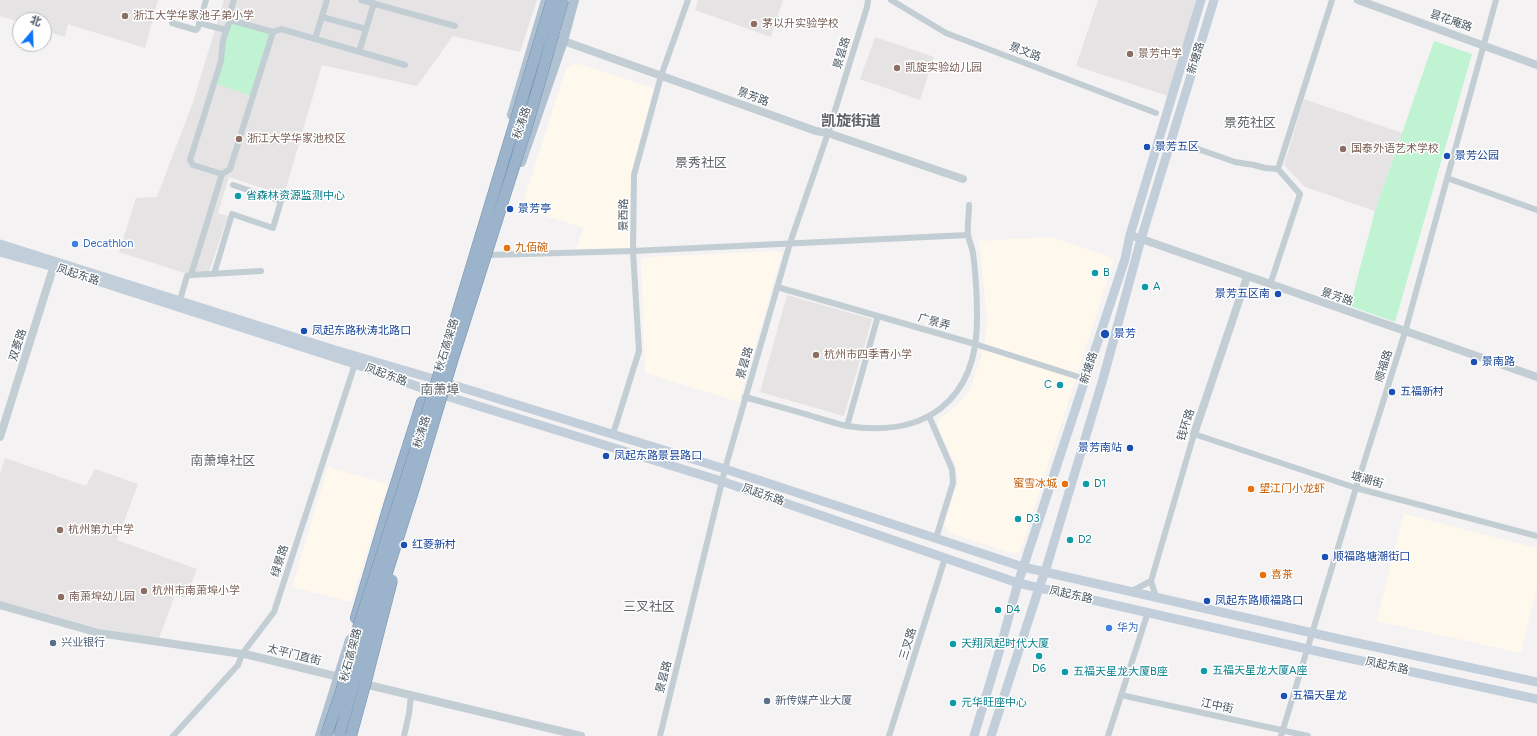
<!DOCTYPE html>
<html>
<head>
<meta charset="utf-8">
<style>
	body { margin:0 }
	#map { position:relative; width:1537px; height:736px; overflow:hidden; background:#f4f2f2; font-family:Figtree,"Noto Sans SC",sans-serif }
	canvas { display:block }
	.north { position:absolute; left:12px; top:12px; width:40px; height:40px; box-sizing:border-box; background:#fff; border:1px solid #b6bbc0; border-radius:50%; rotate:19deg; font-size:11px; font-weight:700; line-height:16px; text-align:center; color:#485661 }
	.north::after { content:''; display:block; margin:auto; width:14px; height:18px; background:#0c75f4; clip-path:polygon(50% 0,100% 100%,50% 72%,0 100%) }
</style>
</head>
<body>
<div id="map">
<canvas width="1537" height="736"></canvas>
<div class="north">北</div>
</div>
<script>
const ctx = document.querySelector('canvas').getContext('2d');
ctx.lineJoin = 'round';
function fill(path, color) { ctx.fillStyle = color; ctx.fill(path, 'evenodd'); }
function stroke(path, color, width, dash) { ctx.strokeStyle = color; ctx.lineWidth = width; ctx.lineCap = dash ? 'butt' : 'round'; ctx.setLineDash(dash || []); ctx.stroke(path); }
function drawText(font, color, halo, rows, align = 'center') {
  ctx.font = font + ' Figtree,"Noto Sans SC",sans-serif'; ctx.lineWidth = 3; ctx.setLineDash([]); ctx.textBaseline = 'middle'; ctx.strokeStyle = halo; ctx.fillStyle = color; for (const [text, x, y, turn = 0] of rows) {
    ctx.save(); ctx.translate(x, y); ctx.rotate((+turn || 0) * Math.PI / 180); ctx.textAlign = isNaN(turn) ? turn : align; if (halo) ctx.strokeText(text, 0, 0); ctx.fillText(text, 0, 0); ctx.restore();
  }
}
fill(new Path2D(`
	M 579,64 L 654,88 L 631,173 L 630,248 L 576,249 L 583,228 L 521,208 L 566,69 L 571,65 Z
	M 1051,237 L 1110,257 L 1114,260 L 1020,552 L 1011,553 L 950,533 L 944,524 L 958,482 L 956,466 L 938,428 L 938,420 L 957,405 L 970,390 L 985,344 L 987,318 L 979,241 Z
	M 777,251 L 781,252 L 781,257 L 739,402 L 645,373 L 641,262 L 643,258 L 648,257 Z
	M 328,467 L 388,484 L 351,602 L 292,587 Z
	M 1404,514 L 1537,548 L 1537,588 L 1521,653 L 1376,621 Z`), '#fef8ed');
fill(new Path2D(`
	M 0,0 L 158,0 L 145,48 L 68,24 L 65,37 L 44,30 L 44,20 L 20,20 L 20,22 L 0,16 Z
	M 224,0 L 537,0 L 520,52 L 453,36 L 417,86 L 322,65 L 284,195 L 229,177 L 218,213 L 228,216 L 207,278 L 191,275 L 119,252 L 136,198 L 157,197 L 193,102 Z
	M 698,0 L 783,0 L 771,37 L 695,10 Z
	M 1098,0 L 1197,0 L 1168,96 L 1076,66 Z
	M 875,37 L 934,57 L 920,100 L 860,79 Z
	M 1304,99 L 1402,133 L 1375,211 L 1305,187 L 1284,165 Z
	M 787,295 L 872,319 L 844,416 L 760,392 Z
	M 5,458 L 86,486 L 95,469 L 138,484 L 117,540 L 197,569 L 186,598 L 175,595 L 159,638 L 101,629 L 0,601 L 0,473 Z`), '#e5e3e4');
fill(new Path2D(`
	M 230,20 L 273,32 L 254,97 L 214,83 Z
	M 1434,41 L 1472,54 L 1395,322 L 1350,306 L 1375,211 Z`), '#bff3d2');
const trunk = new Path2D(`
	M 356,618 L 389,506 L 422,402`);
stroke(trunk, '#7290b0', 12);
stroke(new Path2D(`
	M 361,0 L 455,26
	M 891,0 L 946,33 L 1156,113
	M 322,17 L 366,29
	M 230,20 L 229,15 L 234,0
	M 172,23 L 196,30 L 198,28 L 206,0
	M 199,23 L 226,30
	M 315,39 L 327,0
	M 359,52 L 374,3
	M 1181,143 L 1235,162 L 1254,165 L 1265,168 L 1278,169 L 1300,194 L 1270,285
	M 1278,169 L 1332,0
	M 222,174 L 193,165 L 190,160 L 221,61 L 223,40 L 230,20 L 273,32 L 281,29 L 405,65
	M 1447,178 L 1537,210
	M 489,255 L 633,251 L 968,235
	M 214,274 L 232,214 L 273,228 L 281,201 L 233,185
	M 191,275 L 222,174 L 230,169 L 273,32
	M 777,287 L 975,344 L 1085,379
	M 180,300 L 187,276 L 191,275 L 261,271
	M 745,397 C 769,404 792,410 815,417 C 826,420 837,424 847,426 C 925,438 977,401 977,319 C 977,298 976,274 973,253 C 972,247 969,241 968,235 C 967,226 969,215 969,205
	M 929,416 L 952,469 L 953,483 L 936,538
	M 847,426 L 878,316
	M 613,434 L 639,351 L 633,251 L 634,175 L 661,76 L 688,0
	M 1132,591 L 1151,581
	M 1156,597 L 1151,581 L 1194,434 L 1356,488 L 1537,536
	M 1121,695 L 1308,736
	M 173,736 L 238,665 L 242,654 L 274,612 L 355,364
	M 404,736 L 409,714 L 411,695
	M 660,736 L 725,469 L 790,243 L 828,133 L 867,7 L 868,0
	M 889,736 L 945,558
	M 1108,736 L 1148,612
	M 1281,736 L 1356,488 L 1405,332 L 1496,0`), '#c2cdd4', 6);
stroke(new Path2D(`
	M 1358,0 L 1537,65
	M 558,39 L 816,131 L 828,133 L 963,179
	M 1130,235 L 1537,377
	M 1194,434 L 1247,277
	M 0,437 L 55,262
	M 0,605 L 99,633 L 249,655 L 343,678
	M 360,683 L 581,736`), '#c2cdd4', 8);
stroke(new Path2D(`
	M 0,244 L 335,350 L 434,379 L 725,469 L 1023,567 L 1339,639 L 1537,682
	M 0,252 L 54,267 L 355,364 L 430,391 L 721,481 L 1018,583 L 1325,653 L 1537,699
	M 974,736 L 998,656 L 1018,583 L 1125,259 L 1130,235 L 1201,0
	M 991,736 L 1039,588 L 1045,572 L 1103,379 L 1141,239 L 1214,0`), '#c2ceda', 9);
stroke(new Path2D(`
	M 512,115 L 546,0
	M 521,162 L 563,41 L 574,0
	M 320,736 L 350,640`), '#b0c2d2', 10);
stroke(trunk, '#9cb4cb', 11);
const trunkBridge = new Path2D(`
	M 326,736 L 341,692 L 358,628 L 425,420 L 552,0
	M 339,736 L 369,629 L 414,488 L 453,358 L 527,126 L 563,0
	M 351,736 L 366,681 L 392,580`);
stroke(trunkBridge, '#7290b0', 12, []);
stroke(trunkBridge, '#9cb4cb', 11);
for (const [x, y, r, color] of [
	[125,16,4,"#8d6e63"],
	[754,24,4,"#8d6e63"],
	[1130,54,4,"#8d6e63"],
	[897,68,4,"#8d6e63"],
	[239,139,4,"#8d6e63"],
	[1147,147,4,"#1a4fb4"],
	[1343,149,4,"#8d6e63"],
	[1447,156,4,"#1a4fb4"],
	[238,196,4,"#0f9aa8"],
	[510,209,4,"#1a4fb4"],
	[75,244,4,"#3f7fe0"],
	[507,248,4,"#e8710a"],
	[1095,273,4,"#0f9aa8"],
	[1145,287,4,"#0f9aa8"],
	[1278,294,4,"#1a4fb4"],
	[304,331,4,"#1a4fb4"],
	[1105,334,5,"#1a4fb4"],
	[816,355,4,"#8d6e63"],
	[1474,362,4,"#1a4fb4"],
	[1060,385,4,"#0f9aa8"],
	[1392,392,4,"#1a4fb4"],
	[1130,448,4,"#1a4fb4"],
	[606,456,4,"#1a4fb4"],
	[1065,484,4,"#e8710a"],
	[1086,484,4,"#0f9aa8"],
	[1251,489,4,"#e8710a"],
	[1018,519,4,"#0f9aa8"],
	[60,530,4,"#8d6e63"],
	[1070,540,4,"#0f9aa8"],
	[404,545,4,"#1a4fb4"],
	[1325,557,4,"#1a4fb4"],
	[1263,575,4,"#e8710a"],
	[144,591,4,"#8d6e63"],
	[61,597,4,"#8d6e63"],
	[1207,601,4,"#1a4fb4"],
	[998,610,4,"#0f9aa8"],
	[1109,628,4,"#3f7fe0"],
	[53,643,4,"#5c6f8a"],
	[953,644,4,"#0f9aa8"],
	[1039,656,4,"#0f9aa8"],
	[1204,671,4,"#0f9aa8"],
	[1065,672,4,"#0f9aa8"],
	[1284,696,4,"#1a4fb4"],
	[767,701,4,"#5c6f8a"],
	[953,703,4,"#0f9aa8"]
]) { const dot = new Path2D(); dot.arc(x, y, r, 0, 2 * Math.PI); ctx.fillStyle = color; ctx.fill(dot); stroke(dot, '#fff', 1.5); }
drawText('11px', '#785e54', '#fff', [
	["浙江大学华家池子弟小学",133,16],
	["茅以升实验学校",762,24],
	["景芳中学",1138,54],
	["凯旋实验幼儿园",905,68],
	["浙江大学华家池校区",247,139],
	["国泰外语艺术学校",1351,149],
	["杭州市四季青小学",824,355],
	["杭州第九中学",68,530],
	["杭州市南萧埠小学",152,591],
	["南萧埠幼儿园",69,597]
], 'left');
drawText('11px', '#485661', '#fff', [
	["昙花庵路",1451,21,19],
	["景文路",1025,52,21],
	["景昙路",842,53,-73],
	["新塘路",1196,58,-73],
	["景芳路",753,97,20],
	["秋涛路",522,123,-71],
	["景西路",624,215,-89],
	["凤起东路",78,275,18],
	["景芳路",1337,297,19],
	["广景弄",934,322,16],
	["双菱路",18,345,-72],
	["秋石高架路",447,345,-73],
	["景昙路",745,363,-74],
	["顺福路",1384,366,-72],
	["新塘路",1089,368,-72],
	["凤起东路",386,375,20],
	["钱环路",1186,425,-72],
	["秋涛路",422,432,-73],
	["塘潮街",1367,480,16],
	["凤起东路",763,495,19],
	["绿景路",280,561,-72],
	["凤起东路",1071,595,12],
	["三叉路",908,644,-73],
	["太平门直街",294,655,14],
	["秋石高架路",351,655,-75],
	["凤起东路",1387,666,12],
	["景昙路",664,677,-76],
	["江中街",1217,706,12]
]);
drawText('11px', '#164399', '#fff', [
	["景芳五区",1155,147],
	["景芳公园",1455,156],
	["景芳亭",518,209],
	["景芳五区南",1270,294,"right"],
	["凤起东路秋涛北路口",312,331],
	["景芳",1114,334],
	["景南路",1482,362],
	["五福新村",1400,392],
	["景芳南站",1122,448,"right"],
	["凤起东路景昙路口",614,456],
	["红菱新村",412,545],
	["顺福路塘潮街口",1333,557],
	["凤起东路顺福路口",1215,601],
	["五福天星龙",1292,696]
], 'left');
drawText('11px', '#0d838f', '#fff', [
	["省森林资源监测中心",246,196],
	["B",1103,273],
	["A",1153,287],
	["C",1052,385,"right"],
	["D1",1094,484],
	["D3",1026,519],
	["D2",1078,540],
	["D4",1006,610],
	["天翔凤起时代大厦",961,644],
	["D6",1039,669,"center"],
	["五福天星龙大厦A座",1212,671],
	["五福天星龙大厦B座",1073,672],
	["元华旺座中心",961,703]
], 'left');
drawText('11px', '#366cbe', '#fff', [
	["Decathlon",83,244],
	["华为",1117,628]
], 'left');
drawText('11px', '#c56008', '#fff', [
	["九佰碗",515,248],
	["蜜雪冰城",1057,484,"right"],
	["望江门小龙虾",1259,489],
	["喜茶",1271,575]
], 'left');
drawText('11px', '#4e5e75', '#fff', [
	["兴业银行",61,643],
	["新传媒产业大厦",775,701]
], 'left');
drawText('13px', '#5e6268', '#fff', [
	["景苑社区",1250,123],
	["景秀社区",701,163],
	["南萧埠",440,390],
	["南萧埠社区",223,461],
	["三叉社区",649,607]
]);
drawText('bold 15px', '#5e6268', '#fff', [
	["凯旋街道",851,122]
]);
</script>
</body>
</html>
